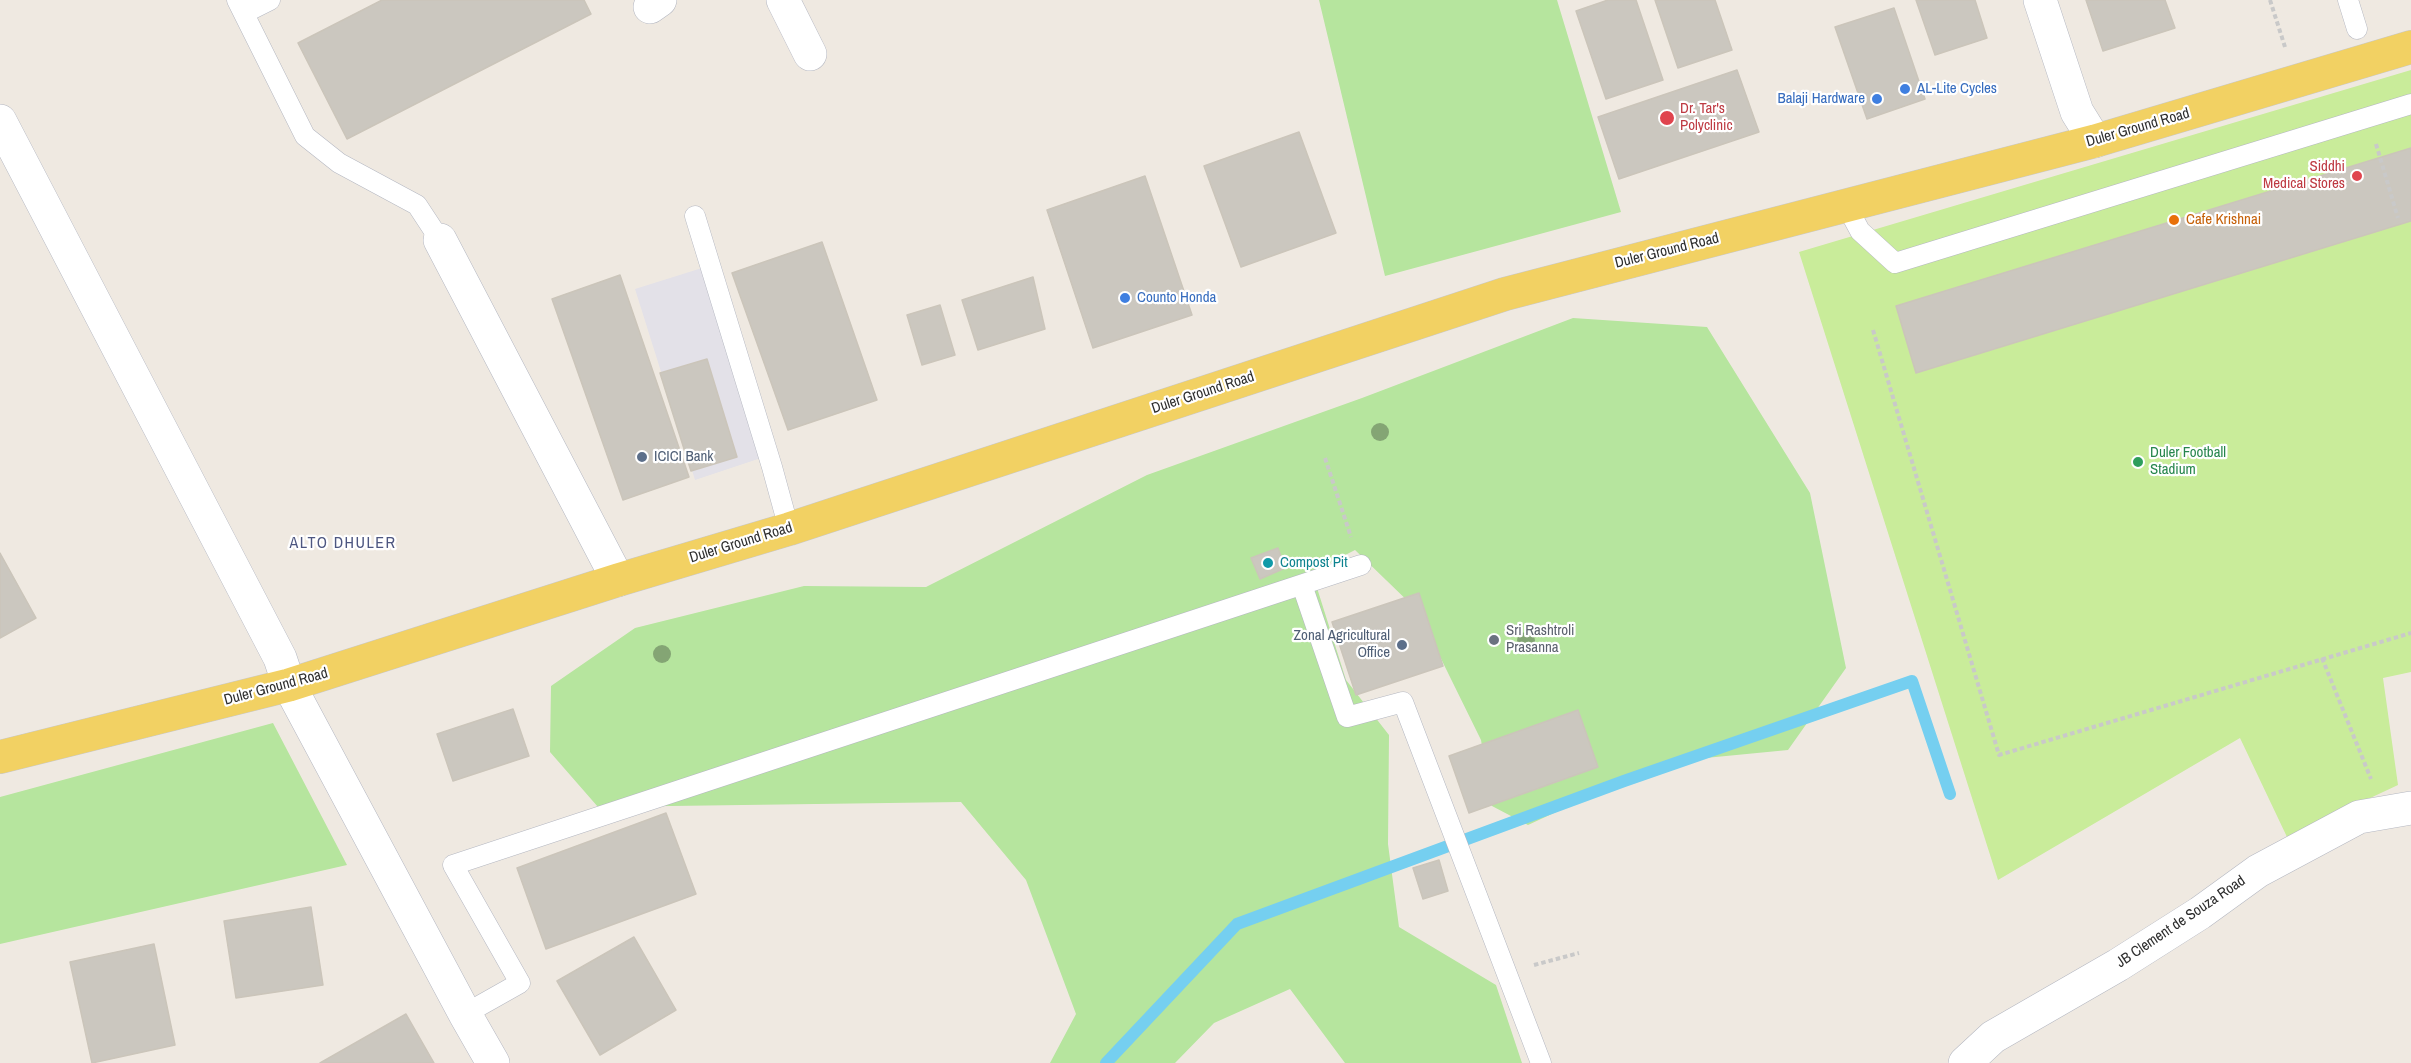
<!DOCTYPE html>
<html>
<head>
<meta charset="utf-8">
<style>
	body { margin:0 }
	canvas { display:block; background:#efe9e1 }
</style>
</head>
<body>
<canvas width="2411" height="1063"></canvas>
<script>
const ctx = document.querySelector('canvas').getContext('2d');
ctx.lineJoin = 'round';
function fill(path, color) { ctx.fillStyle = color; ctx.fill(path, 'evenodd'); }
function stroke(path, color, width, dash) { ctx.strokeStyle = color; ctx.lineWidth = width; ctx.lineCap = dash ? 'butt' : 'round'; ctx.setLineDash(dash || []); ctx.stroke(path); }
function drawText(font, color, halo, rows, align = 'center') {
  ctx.font = font + ' "Archivo Narrow",sans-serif'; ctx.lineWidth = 4.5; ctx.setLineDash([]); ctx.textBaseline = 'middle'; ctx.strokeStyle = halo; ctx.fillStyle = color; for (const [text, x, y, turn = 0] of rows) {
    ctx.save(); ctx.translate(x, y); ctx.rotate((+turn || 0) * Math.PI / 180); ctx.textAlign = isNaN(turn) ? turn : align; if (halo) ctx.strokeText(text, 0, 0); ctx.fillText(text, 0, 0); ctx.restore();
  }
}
fill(new Path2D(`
	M 702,268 L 761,458 L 695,480 L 635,289 Z`), '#e3e1e8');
fill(new Path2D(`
	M 1319,0 L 1557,0 L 1621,212 L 1385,276 Z
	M 1573,318 L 1707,327 L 1810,493 L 1846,668 L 1788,750 L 1664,762 L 1528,825 L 1492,806 L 1481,740 L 1417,610 L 1355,550 L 1312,572 L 1346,680 L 1389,735 L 1388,844 L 1399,927 L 1496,985 L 1522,1063 L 1345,1063 L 1290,989 L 1214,1023 L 1175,1063 L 1050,1063 L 1076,1014 L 1026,880 L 961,802 L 598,807 L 550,752 L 551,686 L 635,628 L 804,586 L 926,587 L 1147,475 L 1362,398 Z
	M 273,723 L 347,865 L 0,944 L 0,797 Z`), '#b6e59e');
fill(new Path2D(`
	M 2411,70 L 2411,672 L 2383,678 L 2398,785 L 2287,837 L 2240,738 L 1998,880 L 1799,252 Z`), '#c9ec9a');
stroke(new Path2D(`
	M 1106,1063 L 1237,924 L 1624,781 L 1912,681 L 1950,794`), '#75cff0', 12);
const building = new Path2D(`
	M 382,0 L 584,0 L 591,14 L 347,139 L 298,43 Z
	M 1608,0 L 1636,0 L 1663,80 L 1606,99 L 1576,11 Z
	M 1655,0 L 1715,0 L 1732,50 L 1678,68 Z
	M 1916,0 L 1975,0 L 1987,38 L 1935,55 Z
	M 2086,0 L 2165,0 L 2175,28 L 2103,51 Z
	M 1894,8 L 1925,99 L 1867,119 L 1835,27 Z
	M 1737,70 L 1759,132 L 1619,179 L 1598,117 Z
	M 1299,132 L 1336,233 L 1241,267 L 1204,166 Z
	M 2411,148 L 2411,221 L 1916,373 L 1896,306 Z
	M 1145,176 L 1192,315 L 1093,348 L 1047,210 Z
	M 822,242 L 877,400 L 788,430 L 732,273 Z
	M 620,275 L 689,477 L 623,500 L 552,299 Z
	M 1033,277 L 1045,329 L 978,350 L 962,300 Z
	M 940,305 L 955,355 L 922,365 L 907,315 Z
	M 707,359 L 737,457 L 691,471 L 660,373 Z
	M 1278,548 L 1285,568 L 1260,579 L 1251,558 Z
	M 0,553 L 36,618 L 0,638 Z
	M 1419,593 L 1443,666 L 1356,695 L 1332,622 Z
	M 513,709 L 529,756 L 453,781 L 437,734 Z
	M 1578,710 L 1598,767 L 1469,813 L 1449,756 Z
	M 666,813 L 696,894 L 546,949 L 517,868 Z
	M 1439,860 L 1448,891 L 1423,899 L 1413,868 Z
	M 311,907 L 323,985 L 236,998 L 224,921 Z
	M 634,937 L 676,1010 L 600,1055 L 557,981 Z
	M 154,944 L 175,1045 L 92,1063 L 70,962 Z
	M 406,1014 L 434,1063 L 320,1063 Z`);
fill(building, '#cbc7bf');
stroke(building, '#cbc5ba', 1.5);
const service = new Path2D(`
	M 237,0 L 305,136 L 339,163 L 417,205 L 440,240
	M 2348,0 L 2357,29
	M 244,13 L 270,0
	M 1846,205 L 1860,231 L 1895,263 L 2411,104
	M 695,216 L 772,467 L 789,529
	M 1302,585 L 1347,717 L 1403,702 L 1541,1063
	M 465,1014 L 520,983 L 453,865 L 1361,565`);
const minor = new Path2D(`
	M 783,0 L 810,54
	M 2040,0 L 2077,112 L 2095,141
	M 650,7 L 660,0
	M 0,121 L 280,658 L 289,685 L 465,1014 L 493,1063
	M 440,240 L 618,580
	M 1965,1063 L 1993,1037 L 2118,965 L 2200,913 L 2258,871 L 2359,817 L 2411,808`);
const primary = new Path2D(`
	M 0,757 L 289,685 L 618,580 L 789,529 L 1505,294 L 2095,141 L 2411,47`);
stroke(service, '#b4b7c1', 21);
stroke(minor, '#b4b7c1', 34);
stroke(primary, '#c9c9c9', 34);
stroke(new Path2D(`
	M 2270,0 L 2285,47
	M 2376,144 L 2398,218
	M 1873,330 L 1999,755 L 2411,633
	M 1325,458 L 1351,537
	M 2322,658 L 2371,779
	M 1534,965 L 1579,953`), '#c9c9c9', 4, [4.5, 3]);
stroke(service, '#fff', 20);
stroke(minor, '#fff', 33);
stroke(primary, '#f2d163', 33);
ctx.fillStyle = '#84a574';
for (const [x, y] of [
	[1380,432],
	[1526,641],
	[662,654]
]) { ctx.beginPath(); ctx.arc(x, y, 9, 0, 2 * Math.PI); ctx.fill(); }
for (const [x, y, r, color] of [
	[1905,89,6,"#3f7fe0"],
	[1877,99,6,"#3f7fe0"],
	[1667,118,8,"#e0444e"],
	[2357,176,6,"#e0444e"],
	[2174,220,6,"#e8710a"],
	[1125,298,6,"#3f7fe0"],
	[642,457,6,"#5c6f8a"],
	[2138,462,6,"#2e9e5b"],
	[1268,563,6,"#0f9aa8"],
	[1494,640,6,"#6b7280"],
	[1402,645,6,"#5c6f8a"]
]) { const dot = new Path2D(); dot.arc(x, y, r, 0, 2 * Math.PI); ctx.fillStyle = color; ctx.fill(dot); stroke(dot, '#fff', 2); }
drawText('15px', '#366cbe', '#fff', [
	["AL-Lite Cycles",1917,89],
	["Balaji Hardware",1865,99,"right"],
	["Counto Honda",1137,298]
], 'left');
drawText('15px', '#be3a42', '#fff', [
	["Dr. Tar's",1680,109],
	["Polyclinic",1680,126],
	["Siddhi",2345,167,"right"],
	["Medical Stores",2345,184,"right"]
], 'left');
drawText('15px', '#2e2e2e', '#fff', [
	["Duler Ground Road",2138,128,-16],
	["Duler Ground Road",1667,251,-14],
	["Duler Ground Road",1203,393,-18],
	["Duler Ground Road",741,543,-17],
	["Duler Ground Road",276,687,-15],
	["JB Clement de Souza Road",2181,922,-34]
]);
drawText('15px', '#c56008', '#fff', [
	["Cafe Krishnai",2186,220]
], 'left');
drawText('15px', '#27864d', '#fff', [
	["Duler Football",2150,453],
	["Stadium",2150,470]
], 'left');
drawText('15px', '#4e5e75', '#fff', [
	["ICICI Bank",654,457],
	["Zonal Agricultural",1390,636,"right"],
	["Office",1390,653,"right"]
], 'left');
drawText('15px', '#0d838f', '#fff', [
	["Compost Pit",1280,563]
], 'left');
drawText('15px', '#5b616d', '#fff', [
	["Sri Rashtroli",1506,631],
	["Prasanna",1506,648]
], 'left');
ctx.letterSpacing = '1.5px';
drawText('16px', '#4d5680', '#fff', [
	["ALTO DHULER",343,544]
]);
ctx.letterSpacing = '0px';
</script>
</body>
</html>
